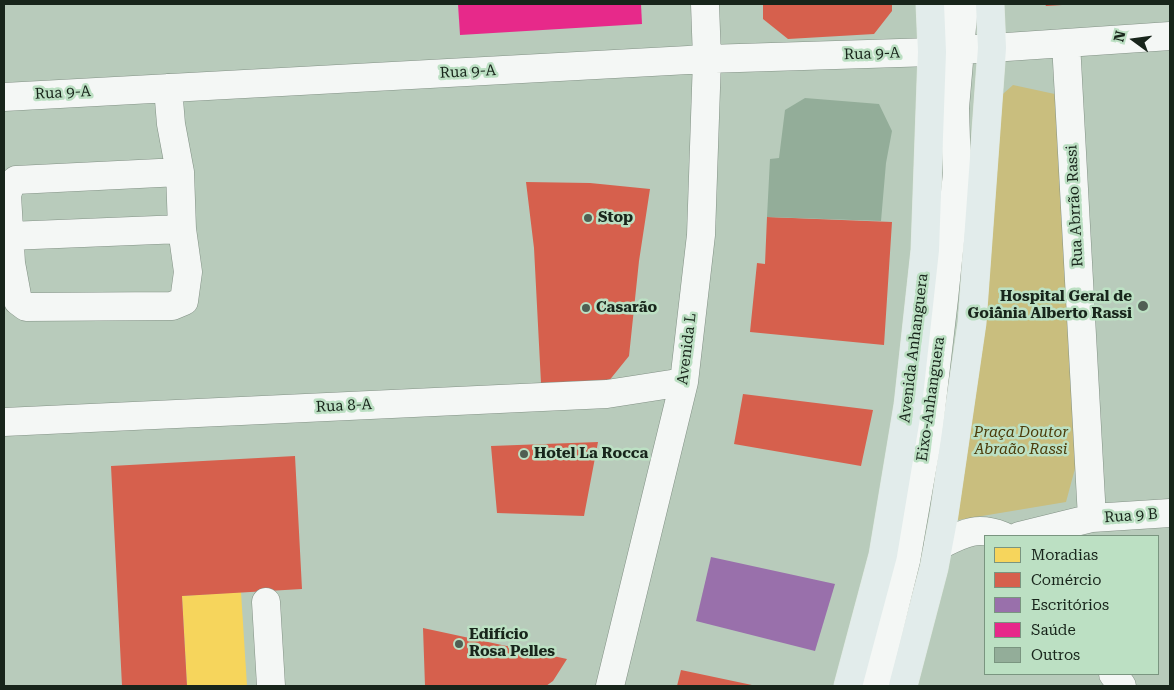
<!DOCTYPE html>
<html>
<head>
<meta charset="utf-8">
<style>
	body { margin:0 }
	#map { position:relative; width:1174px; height:690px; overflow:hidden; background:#b8cbbb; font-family:"Roboto Serif",serif }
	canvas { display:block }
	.frame { position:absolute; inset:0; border:5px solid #18251b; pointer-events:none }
	.legend { position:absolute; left:984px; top:535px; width:175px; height:140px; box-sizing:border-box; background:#bce0c3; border:1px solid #7a9580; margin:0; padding:6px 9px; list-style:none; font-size:15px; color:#18251b }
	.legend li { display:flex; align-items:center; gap:10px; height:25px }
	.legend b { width:25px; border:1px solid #7a9580 }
	.north { position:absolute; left:1109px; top:15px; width:50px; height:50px; -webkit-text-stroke:4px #bce0c3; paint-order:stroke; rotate:284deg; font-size:14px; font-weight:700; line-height:20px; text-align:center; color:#18251b }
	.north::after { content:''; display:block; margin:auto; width:18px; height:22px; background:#18251b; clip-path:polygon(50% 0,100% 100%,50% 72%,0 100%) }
</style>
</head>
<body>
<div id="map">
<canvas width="1174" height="690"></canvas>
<div class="frame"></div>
<ul class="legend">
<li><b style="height:14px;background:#f6d55c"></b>Moradias</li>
<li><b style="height:14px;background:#d6604d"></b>Comércio</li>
<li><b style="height:14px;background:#9970ab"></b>Escritórios</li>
<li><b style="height:14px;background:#e7298a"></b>Saúde</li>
<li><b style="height:14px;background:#93ad99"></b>Outros</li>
</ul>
<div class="north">N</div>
</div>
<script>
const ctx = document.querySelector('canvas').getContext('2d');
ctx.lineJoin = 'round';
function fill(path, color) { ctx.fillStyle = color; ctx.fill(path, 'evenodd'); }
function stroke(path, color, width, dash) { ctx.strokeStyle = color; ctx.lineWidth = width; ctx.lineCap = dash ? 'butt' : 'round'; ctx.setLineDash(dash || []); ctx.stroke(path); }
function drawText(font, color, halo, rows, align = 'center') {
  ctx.font = font + ' "Roboto Serif",serif'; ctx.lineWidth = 5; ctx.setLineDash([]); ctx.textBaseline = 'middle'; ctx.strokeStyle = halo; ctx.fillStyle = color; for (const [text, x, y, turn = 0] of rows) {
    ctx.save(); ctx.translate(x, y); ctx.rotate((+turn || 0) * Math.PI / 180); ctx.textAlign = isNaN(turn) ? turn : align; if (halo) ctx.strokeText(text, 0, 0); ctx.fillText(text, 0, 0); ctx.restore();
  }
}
fill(new Path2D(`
	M 1013,85 L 1064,96 L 1080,450 L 1066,502 L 952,521 L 995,101 Z`), '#c9be7e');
fill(new Path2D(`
	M 241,592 L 247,686 L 187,686 L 182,596 Z`), '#f6d55c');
fill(new Path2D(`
	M 763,4 L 892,4 L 892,11 L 874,34 L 788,39 L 763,19 Z
	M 1045,4 L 1062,4 L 1062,5 L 1046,6 Z
	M 526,182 L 590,183 L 650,189 L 639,261 L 629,356 L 608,382 L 541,383 L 534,248 Z
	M 767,217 L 892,222 L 884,345 L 750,332 L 757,263 L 765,264 Z
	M 743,394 L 873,410 L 861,466 L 734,444 Z
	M 598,442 L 584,516 L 497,513 L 491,446 Z
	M 295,456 L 302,589 L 182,596 L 187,686 L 122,686 L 111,466 Z
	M 423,628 L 567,659 L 553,681 L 546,686 L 425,686 Z
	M 681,670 L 752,685 L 752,686 L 677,686 Z`), '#d6604d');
fill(new Path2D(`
	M 711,557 L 835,584 L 815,651 L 696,621 Z`), '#9970ab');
fill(new Path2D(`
	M 458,4 L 641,4 L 642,24 L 460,35 Z`), '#e7298a');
fill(new Path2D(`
	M 805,98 L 879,104 L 892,131 L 886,163 L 881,221 L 767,217 L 770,159 L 779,158 L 785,110 Z`), '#93ad99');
const minor = new Path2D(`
	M 946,4 L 955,108 L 964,4
	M 1066,43 L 1092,518
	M 4,97 L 707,59 L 932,52 L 1170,36
	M 180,172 L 182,229
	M 9,236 L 182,229 L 188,272 L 184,301 L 172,306 L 26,307 L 18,301 L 11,263 L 7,195 L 10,186 L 16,180 L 180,172 L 171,124 L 168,88
	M 4,422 L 607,394 L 684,382
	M 1019,536 L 1092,518 L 1170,513
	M 938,546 C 962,534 976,525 1003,536
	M 266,602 L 271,686
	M 1113,674 L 1122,686
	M 610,686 L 684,382 L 701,235 L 707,59 L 705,4
	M 875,686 L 906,561 L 928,435 L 944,299 L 957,173 L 955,108`);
const major = new Path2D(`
	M 848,686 L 883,555 L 908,405 L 925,250 L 932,52 L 930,4
	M 903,686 L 934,568 L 944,515 L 972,323 L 992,48 L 990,4`);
stroke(minor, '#829185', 29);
stroke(major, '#dfe8e0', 29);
stroke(minor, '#f4f7f5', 28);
stroke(major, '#e2eceb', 28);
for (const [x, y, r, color] of [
	[588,218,5,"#505f53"],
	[1143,306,6,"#505f53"],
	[586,308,5,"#505f53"],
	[524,454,5,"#505f53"],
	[459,644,5,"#505f53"]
]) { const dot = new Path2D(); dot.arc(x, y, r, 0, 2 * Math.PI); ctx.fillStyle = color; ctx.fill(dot); stroke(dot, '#bce0c3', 2); }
drawText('15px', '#18251b', '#bce0c3', [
	["Rua 9-A",872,54,-2],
	["Rua 9-A",468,72,-3],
	["Rua 9-A",63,93,-3],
	["Rua Abrrão Rassi",1075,206,-93],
	["Avenida Anhanguera",914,348,-83],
	["Avenida L",687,349,-83],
	["Eixo-Anhanguera",931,399,-82],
	["Rua 8-A",344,406,-3],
	["Rua 9 B",1131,516,-4]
]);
drawText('bold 15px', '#18251b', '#bce0c3', [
	["Stop",598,218],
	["Hospital Geral de",1132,297,"right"],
	["Goiânia Alberto Rassi",1132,314,"right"],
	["Casarão",596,308],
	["Hotel La Rocca",534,454],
	["Edifício",469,635],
	["Rosa Pelles",469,652]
], 'left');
drawText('italic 15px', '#4b3b0a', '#bce0c3', [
	["Praça Doutor",1021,433],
	["Abraão Rassi",1021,450]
]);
</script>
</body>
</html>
